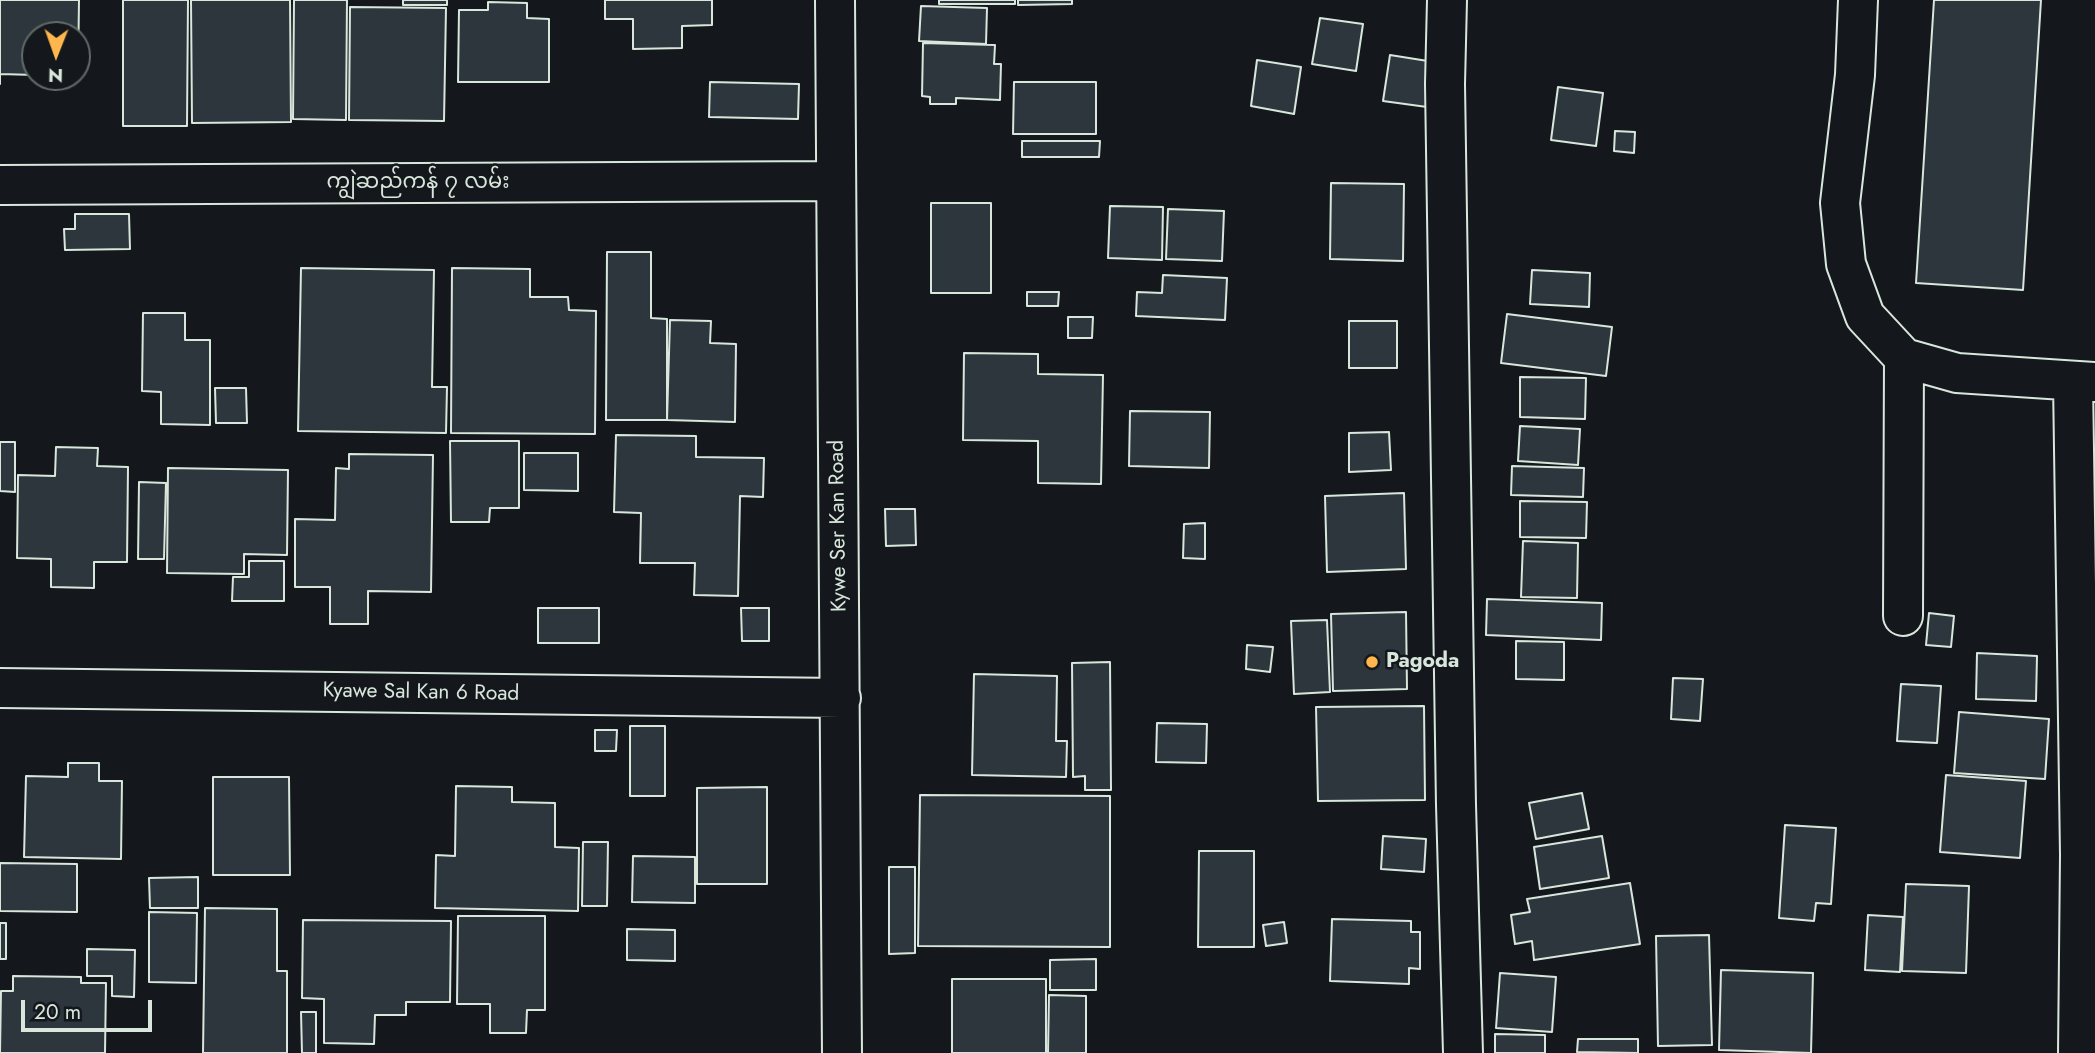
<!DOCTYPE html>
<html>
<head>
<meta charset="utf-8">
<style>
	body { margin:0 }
	#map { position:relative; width:2095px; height:1053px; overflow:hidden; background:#14181c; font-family:Jost,sans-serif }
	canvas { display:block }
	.north { position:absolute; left:21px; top:21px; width:70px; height:70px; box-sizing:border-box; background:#14181c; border:2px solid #626a69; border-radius:50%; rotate:181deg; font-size:19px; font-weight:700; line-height:28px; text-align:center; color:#d8e6dc }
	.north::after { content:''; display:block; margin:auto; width:24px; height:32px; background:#ffb74d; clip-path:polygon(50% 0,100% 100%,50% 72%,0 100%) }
	.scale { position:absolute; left:21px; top:1000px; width:131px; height:32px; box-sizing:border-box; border:4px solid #d8e6dc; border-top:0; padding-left:9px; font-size:21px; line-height:24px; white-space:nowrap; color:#d8e6dc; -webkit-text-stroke:5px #14181c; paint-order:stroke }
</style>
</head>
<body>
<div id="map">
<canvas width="2095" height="1053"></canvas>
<div class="north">N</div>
<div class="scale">20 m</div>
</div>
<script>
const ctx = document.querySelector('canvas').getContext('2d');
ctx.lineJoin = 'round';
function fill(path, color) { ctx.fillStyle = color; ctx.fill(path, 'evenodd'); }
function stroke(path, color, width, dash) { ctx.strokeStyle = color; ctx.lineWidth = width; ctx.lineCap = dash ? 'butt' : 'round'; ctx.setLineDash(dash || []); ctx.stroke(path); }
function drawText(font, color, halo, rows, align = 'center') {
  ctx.font = font + ' Jost,"Noto Sans Myanmar",sans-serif'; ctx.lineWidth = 5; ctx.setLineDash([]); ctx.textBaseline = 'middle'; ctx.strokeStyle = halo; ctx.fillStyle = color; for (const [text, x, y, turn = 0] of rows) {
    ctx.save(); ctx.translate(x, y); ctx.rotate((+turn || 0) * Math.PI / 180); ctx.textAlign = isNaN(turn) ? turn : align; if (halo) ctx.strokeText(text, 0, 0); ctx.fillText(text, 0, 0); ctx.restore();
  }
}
const building = new Path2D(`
	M 0,0 L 79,0 L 78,75 L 77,35 L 35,35 L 35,75 L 0,74 L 0,84 Z
	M 123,0 L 188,0 L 187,126 L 123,126 Z
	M 191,0 L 290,0 L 291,122 L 192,123 Z
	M 294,0 L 347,0 L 346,120 L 293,119 Z
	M 403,0 L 447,0 L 447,5 L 403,5 Z
	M 605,0 L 712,0 L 712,25 L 682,26 L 682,48 L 633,49 L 633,19 L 605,19 Z
	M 939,0 L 1015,0 L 1015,4 L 939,4 Z
	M 1018,0 L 1072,0 L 1072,4 L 1018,5 Z
	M 1934,0 L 2041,0 L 2023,290 L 1916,283 Z
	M 488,2 L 527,3 L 527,18 L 549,19 L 549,82 L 458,82 L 459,10 L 488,10 Z
	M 921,6 L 987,8 L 986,44 L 919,41 Z
	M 350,7 L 446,8 L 444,121 L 349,120 Z
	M 1320,18 L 1363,24 L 1356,71 L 1312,64 Z
	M 923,43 L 995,45 L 994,64 L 1001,64 L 1000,100 L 956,98 L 956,104 L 930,104 L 930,97 L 922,96 Z
	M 1390,55 L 1434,62 L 1427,107 L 1383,101 Z
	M 1257,60 L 1301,67 L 1294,114 L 1251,106 Z
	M 710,82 L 799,84 L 798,119 L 709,117 Z
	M 1014,82 L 1096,82 L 1096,134 L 1013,134 Z
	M 1558,87 L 1603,93 L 1596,146 L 1551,140 Z
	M 1615,131 L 1635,132 L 1634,153 L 1614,151 Z
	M 1022,141 L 1100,141 L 1099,157 L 1022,157 Z
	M 1331,183 L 1404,184 L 1403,261 L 1330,259 Z
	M 931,203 L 991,203 L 991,293 L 931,293 Z
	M 1110,206 L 1163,207 L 1162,260 L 1108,258 Z
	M 1168,209 L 1224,211 L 1222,261 L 1166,259 Z
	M 75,214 L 129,214 L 130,249 L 65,250 L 64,229 L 75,229 Z
	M 607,252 L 651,252 L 651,318 L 667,319 L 667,420 L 606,420 Z
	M 301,268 L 434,270 L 432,387 L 447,387 L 446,433 L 298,431 Z
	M 452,268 L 530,269 L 530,297 L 568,297 L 569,310 L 596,311 L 595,434 L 451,433 Z
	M 1532,270 L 1590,273 L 1589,307 L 1530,304 Z
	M 1163,275 L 1227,278 L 1225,320 L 1136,316 L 1137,292 L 1162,293 Z
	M 1027,292 L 1059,292 L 1058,306 L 1027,306 Z
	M 143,313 L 185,313 L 185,340 L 210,340 L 210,425 L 161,424 L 161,392 L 142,391 Z
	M 1507,314 L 1612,327 L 1606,376 L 1501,363 Z
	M 1068,317 L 1093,317 L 1092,338 L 1068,338 Z
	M 670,320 L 711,321 L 710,343 L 736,344 L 735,422 L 667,420 Z
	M 1349,321 L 1397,321 L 1397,368 L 1349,368 Z
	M 964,353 L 1038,354 L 1038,374 L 1103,375 L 1101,484 L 1038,483 L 1038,441 L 963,440 Z
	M 1520,377 L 1586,378 L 1585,419 L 1520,417 Z
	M 215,388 L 246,388 L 247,423 L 216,423 Z
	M 1130,411 L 1210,412 L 1209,468 L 1129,466 Z
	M 1520,426 L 1580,429 L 1578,465 L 1518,461 Z
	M 1389,432 L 1391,470 L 1349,472 L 1349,433 Z
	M 616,435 L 696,436 L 696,457 L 764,458 L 763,497 L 740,496 L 738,596 L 694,595 L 695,563 L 640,563 L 641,513 L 614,512 Z
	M 450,441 L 519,441 L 519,508 L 490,508 L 489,522 L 451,522 Z
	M 0,442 L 15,442 L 15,492 L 0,491 Z
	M 56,447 L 98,448 L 97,466 L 128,467 L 127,562 L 94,562 L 94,588 L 51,587 L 51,559 L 17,558 L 18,475 L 55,476 Z
	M 524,453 L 578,453 L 578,491 L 524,490 Z
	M 349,454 L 433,455 L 431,592 L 368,591 L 368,624 L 330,624 L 330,587 L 295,587 L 295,519 L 335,520 L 336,468 L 349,469 Z
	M 1512,466 L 1584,468 L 1583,497 L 1511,495 Z
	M 168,468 L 288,470 L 287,555 L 244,554 L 244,574 L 167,573 Z
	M 139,482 L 166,483 L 164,559 L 138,559 Z
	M 1404,493 L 1406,569 L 1327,572 L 1325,496 Z
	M 1520,501 L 1587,502 L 1586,538 L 1520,537 Z
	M 885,509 L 915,509 L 916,545 L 886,546 Z
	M 1205,523 L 1205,559 L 1183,558 L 1184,524 Z
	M 1523,541 L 1578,543 L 1577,598 L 1521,597 Z
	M 249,561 L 284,561 L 284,601 L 232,601 L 233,577 L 249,577 Z
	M 1487,599 L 1602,603 L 1601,640 L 1486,635 Z
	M 538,608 L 599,608 L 599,643 L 538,643 Z
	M 741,608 L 769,608 L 769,641 L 742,641 Z
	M 1406,612 L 1407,689 L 1333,691 L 1331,614 Z
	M 1929,613 L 1954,616 L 1951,647 L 1926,645 Z
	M 1327,620 L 1330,692 L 1294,694 L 1291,621 Z
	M 1516,641 L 1564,642 L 1564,680 L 1516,679 Z
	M 1247,645 L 1273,647 L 1270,672 L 1246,669 Z
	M 1977,653 L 2037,656 L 2036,701 L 1976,699 Z
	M 1110,662 L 1111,790 L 1085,790 L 1085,776 L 1073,777 L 1072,663 Z
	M 974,674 L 1057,676 L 1056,741 L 1067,741 L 1066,777 L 972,775 Z
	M 1673,678 L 1703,679 L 1700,721 L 1671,719 Z
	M 1901,684 L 1941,686 L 1937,743 L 1897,741 Z
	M 1424,706 L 1425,800 L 1318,801 L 1316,707 Z
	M 1959,712 L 2049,719 L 2045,779 L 1954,773 Z
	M 1157,723 L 1207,724 L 1206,763 L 1156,762 Z
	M 630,726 L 665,726 L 665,796 L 630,796 Z
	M 595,730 L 617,730 L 616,751 L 595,751 Z
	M 68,763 L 99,763 L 99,781 L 122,781 L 121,859 L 24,857 L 26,776 L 68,777 Z
	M 1946,775 L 2026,781 L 2020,858 L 1940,852 Z
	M 213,777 L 289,777 L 290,875 L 213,875 Z
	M 456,786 L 512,787 L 512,802 L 555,803 L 555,847 L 579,848 L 578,911 L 435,908 L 436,855 L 455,856 Z
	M 767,787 L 767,884 L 697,884 L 697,788 Z
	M 1582,793 L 1589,829 L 1536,839 L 1529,803 Z
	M 920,795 L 1110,796 L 1110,947 L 918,946 Z
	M 1785,825 L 1836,828 L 1831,904 L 1816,903 L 1814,921 L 1779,918 Z
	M 1383,836 L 1426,839 L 1424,872 L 1381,869 Z
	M 1602,836 L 1609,878 L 1540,889 L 1534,847 Z
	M 583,842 L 608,842 L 607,906 L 582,906 Z
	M 1199,851 L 1254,851 L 1254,947 L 1198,947 Z
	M 633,856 L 695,857 L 695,903 L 632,902 Z
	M 0,863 L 77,864 L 77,912 L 0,911 Z
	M 889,867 L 915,867 L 915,953 L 889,954 Z
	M 198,877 L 198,908 L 150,908 L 149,878 Z
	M 1630,883 L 1640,944 L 1534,960 L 1532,941 L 1515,944 L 1511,915 L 1530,912 L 1527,899 Z
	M 1906,884 L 1969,886 L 1966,973 L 1902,971 Z
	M 205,908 L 277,909 L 277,971 L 287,971 L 287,1053 L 203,1053 Z
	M 149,912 L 197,913 L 196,983 L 149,982 Z
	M 1868,915 L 1903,917 L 1900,972 L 1865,970 Z
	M 458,916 L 545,916 L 545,1010 L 527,1010 L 526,1033 L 490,1033 L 490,1004 L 457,1004 Z
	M 1332,919 L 1411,921 L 1411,932 L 1420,932 L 1420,969 L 1409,968 L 1409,984 L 1330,981 Z
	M 303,920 L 451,921 L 450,1002 L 406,1002 L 406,1015 L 375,1015 L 374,1044 L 324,1043 L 324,999 L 302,998 Z
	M 1284,922 L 1287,943 L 1266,946 L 1263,925 Z
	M 0,923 L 6,923 L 6,959 L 0,959 Z
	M 627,929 L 675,930 L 675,961 L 627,960 Z
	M 1709,935 L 1712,1045 L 1658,1046 L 1656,936 Z
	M 87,949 L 135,950 L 134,997 L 112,996 L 112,976 L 87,976 Z
	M 1096,959 L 1096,990 L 1050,990 L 1050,960 Z
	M 1721,970 L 1813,973 L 1811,1053 L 1719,1050 Z
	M 1500,973 L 1556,977 L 1552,1032 L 1496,1028 Z
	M 13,976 L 81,977 L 81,983 L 106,983 L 105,1053 L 0,1053 L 1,991 L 13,991 Z
	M 952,979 L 1046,979 L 1046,1053 L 952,1053 Z
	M 1049,995 L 1086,996 L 1086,1053 L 1048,1053 Z
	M 301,1012 L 316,1012 L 316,1053 L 302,1053 Z
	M 1495,1034 L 1545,1035 L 1545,1053 L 1495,1053 Z
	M 1578,1039 L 1638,1039 L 1638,1053 L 1577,1052 Z`);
fill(building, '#2c363c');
stroke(building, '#d8e6dc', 2);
const street = new Path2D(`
	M 835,0 L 842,1053
	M 1447,0 L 1445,84 L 1456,805 L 1463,1053
	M 1858,0 L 1855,75 L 1840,203 L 1846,264 L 1865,316 L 1904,358 L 1957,373 L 2095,382
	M 0,185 L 836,181
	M 2073,381 L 2080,855 L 2078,1053
	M 1903,616 L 1904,358
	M 0,688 L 841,698`);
stroke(street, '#d8e6dc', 42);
stroke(street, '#14181c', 38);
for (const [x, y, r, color] of [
	[1372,662,7,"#ffb74d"]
]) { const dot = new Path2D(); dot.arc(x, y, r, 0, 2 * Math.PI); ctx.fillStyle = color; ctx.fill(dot); stroke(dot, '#14181c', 2.5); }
drawText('21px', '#d8e6dc', '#14181c', [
	["ကျွဲဆည်ကန် ၇ လမ်း",418,183],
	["Kywe Ser Kan Road",839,526,-91],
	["Kyawe Sal Kan 6 Road",421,693,1]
]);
drawText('bold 21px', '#d8e6dc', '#14181c', [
	["Pagoda",1386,662]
], 'left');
</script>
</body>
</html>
